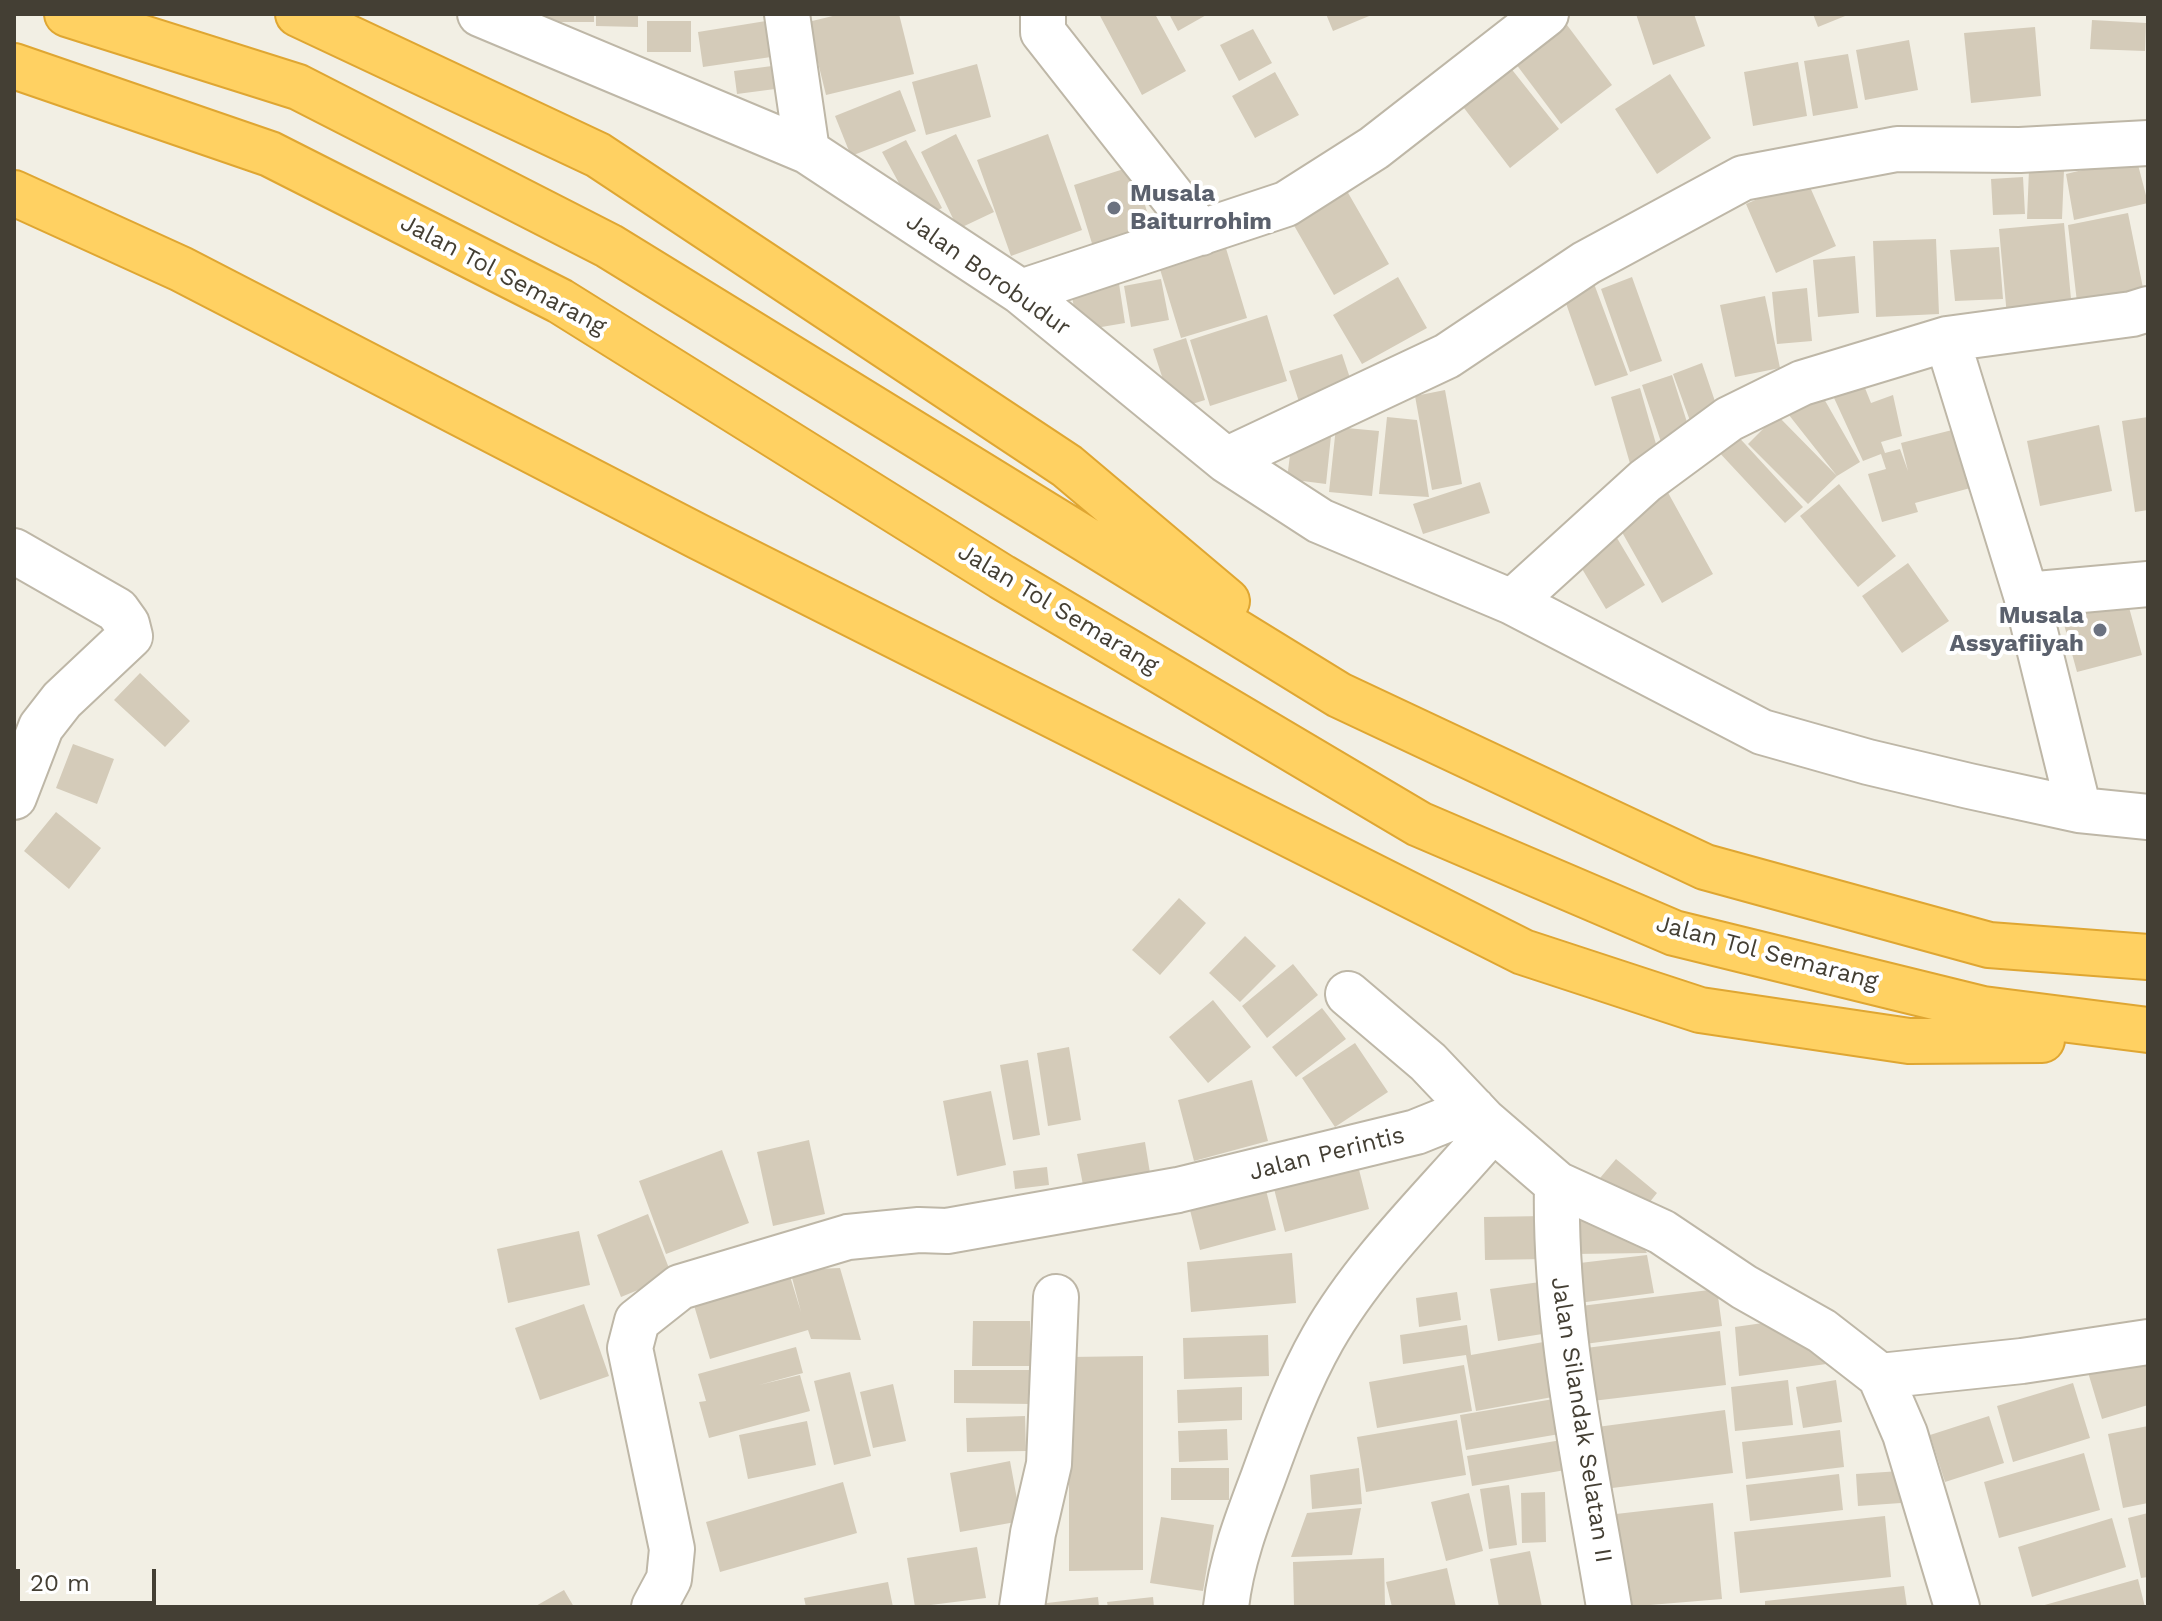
<!DOCTYPE html>
<html>
<head>
<meta charset="utf-8">
<style>
	body { margin:0 }
	#map { position:relative; width:2162px; height:1621px; overflow:hidden; background:#f2efe4; font-family:"Work Sans",sans-serif }
	canvas { display:block }
	.frame { position:absolute; inset:0; border:16px solid #443f34; pointer-events:none }
	.scale { position:absolute; left:16px; top:1569px; width:140px; height:36px; box-sizing:border-box; border:4px solid #443f34; border-top:0; padding-left:10px; font-size:24px; line-height:28px; white-space:nowrap; color:#443f34; -webkit-text-stroke:6px #fff; paint-order:stroke }
</style>
</head>
<body>
<div id="map">
<canvas width="2162" height="1621"></canvas>
<div class="frame"></div>
<div class="scale">20 m</div>
</div>
<script>
const ctx = document.querySelector('canvas').getContext('2d');
ctx.lineJoin = 'round';
function fill(path, color) { ctx.fillStyle = color; ctx.fill(path, 'evenodd'); }
function stroke(path, color, width, dash) { ctx.strokeStyle = color; ctx.lineWidth = width; ctx.lineCap = dash ? 'butt' : 'round'; ctx.setLineDash(dash || []); ctx.stroke(path); }
function drawText(font, color, halo, rows, align = 'center') {
  ctx.font = font + ' "Work Sans",sans-serif'; ctx.lineWidth = 8; ctx.setLineDash([]); ctx.textBaseline = 'middle'; ctx.strokeStyle = halo; ctx.fillStyle = color; for (const [text, x, y, turn = 0] of rows) {
    ctx.save(); ctx.translate(x, y); ctx.rotate((+turn || 0) * Math.PI / 180); ctx.textAlign = isNaN(turn) ? turn : align; if (halo) ctx.strokeText(text, 0, 0); ctx.fillText(text, 0, 0); ctx.restore();
  }
}
fill(new Path2D(`
	M 546,14 L 594,14 L 594,22 L 546,22 Z
	M 596,14 L 638,14 L 638,27 L 596,26 Z
	M 841,14 L 899,14 L 914,74 L 826,95 L 808,22 Z
	M 1099,14 L 1155,14 L 1186,71 L 1142,95 Z
	M 1169,14 L 1208,14 L 1178,31 Z
	M 1326,14 L 1374,14 L 1333,31 Z
	M 1636,14 L 1694,14 L 1705,46 L 1653,65 Z
	M 1813,14 L 1850,14 L 1818,27 Z
	M 1561,17 L 1612,85 L 1561,124 L 1510,56 Z
	M 2092,20 L 2146,23 L 2145,51 L 2090,49 Z
	M 647,21 L 691,21 L 691,52 L 647,52 Z
	M 766,21 L 771,57 L 703,67 L 698,32 Z
	M 2035,27 L 2041,96 L 1971,103 L 1964,33 Z
	M 1253,29 L 1272,63 L 1239,81 L 1220,45 Z
	M 1909,40 L 1918,90 L 1865,100 L 1856,50 Z
	M 1848,54 L 1858,108 L 1813,116 L 1804,61 Z
	M 1502,57 L 1559,129 L 1510,168 L 1454,95 Z
	M 1798,62 L 1807,116 L 1753,126 L 1744,72 Z
	M 977,64 L 991,117 L 926,135 L 912,82 Z
	M 772,66 L 775,89 L 737,94 L 734,71 Z
	M 1275,72 L 1299,115 L 1255,138 L 1232,96 Z
	M 1670,74 L 1711,138 L 1657,174 L 1615,109 Z
	M 900,90 L 916,131 L 851,156 L 835,116 Z
	M 956,134 L 994,212 L 958,229 L 921,152 Z
	M 1048,134 L 1082,230 L 1011,256 L 977,160 Z
	M 906,140 L 942,208 L 919,220 L 882,152 Z
	M 2136,157 L 2148,203 L 2074,220 L 2066,174 Z
	M 1133,166 L 1153,231 L 1094,250 L 1074,185 Z
	M 2029,169 L 2064,170 L 2062,219 L 2027,219 Z
	M 2023,177 L 2025,214 L 1993,215 L 1991,179 Z
	M 1806,178 L 1836,246 L 1776,273 L 1746,204 Z
	M 1347,191 L 1389,264 L 1334,295 L 1292,222 Z
	M 2128,213 L 2144,293 L 2077,302 L 2068,225 Z
	M 2064,223 L 2072,310 L 2007,316 L 1999,229 Z
	M 1936,239 L 1939,314 L 1876,317 L 1873,241 Z
	M 1225,245 L 1247,318 L 1181,338 L 1159,266 Z
	M 1999,247 L 2003,299 L 1955,301 L 1950,250 Z
	M 1855,256 L 1859,313 L 1818,317 L 1813,260 Z
	M 1118,277 L 1125,323 L 1078,331 L 1070,285 Z
	M 1398,277 L 1427,328 L 1362,364 L 1333,315 Z
	M 1632,277 L 1662,361 L 1630,372 L 1601,289 Z
	M 1161,279 L 1169,320 L 1131,327 L 1124,286 Z
	M 1593,281 L 1628,375 L 1595,386 L 1562,292 Z
	M 1807,288 L 1812,341 L 1777,344 L 1772,292 Z
	M 1765,296 L 1780,368 L 1735,377 L 1720,305 Z
	M 1267,315 L 1287,381 L 1210,406 L 1190,340 Z
	M 1186,338 L 1205,400 L 1173,410 L 1153,349 Z
	M 1342,354 L 1355,393 L 1302,411 L 1289,371 Z
	M 1702,363 L 1721,419 L 1693,429 L 1673,374 Z
	M 1859,373 L 1871,403 L 1893,395 L 1902,436 L 1881,442 L 1885,453 L 1900,449 L 1908,471 L 1901,443 L 1960,428 L 1974,487 L 1915,503 L 1918,512 L 1882,522 L 1868,474 L 1886,469 L 1881,454 L 1863,461 L 1829,387 Z
	M 1672,375 L 1693,441 L 1664,451 L 1642,385 Z
	M 1640,388 L 1660,458 L 1631,467 L 1611,397 Z
	M 1445,390 L 1462,484 L 1432,490 L 1415,396 Z
	M 1819,390 L 1860,462 L 1837,476 L 1785,410 Z
	M 1777,415 L 1837,476 L 1808,504 L 1748,444 Z
	M 1387,417 L 1417,420 L 1429,497 L 1379,494 Z
	M 2148,417 L 2148,510 L 2135,512 L 2122,421 Z
	M 2099,425 L 2112,491 L 2040,506 L 2027,441 Z
	M 1336,427 L 1379,431 L 1372,496 L 1329,492 Z
	M 1293,431 L 1331,436 L 1326,484 L 1287,479 Z
	M 1734,432 L 1803,507 L 1785,523 L 1716,449 Z
	M 1480,482 L 1490,513 L 1423,534 L 1413,504 Z
	M 1839,484 L 1896,556 L 1858,587 L 1800,516 Z
	M 1666,489 L 1713,574 L 1662,603 L 1614,518 Z
	M 1614,533 L 1645,585 L 1606,609 L 1575,557 Z
	M 1908,563 L 1949,621 L 1902,653 L 1862,596 Z
	M 2124,589 L 2142,655 L 2077,672 L 2059,606 Z
	M 140,673 L 190,721 L 165,747 L 114,700 Z
	M 73,744 L 114,759 L 97,804 L 56,788 Z
	M 56,812 L 101,848 L 69,889 L 24,851 Z
	M 1179,898 L 1206,923 L 1160,975 L 1132,950 Z
	M 1245,936 L 1276,966 L 1240,1002 L 1209,973 Z
	M 1293,964 L 1318,995 L 1267,1038 L 1242,1006 Z
	M 1213,1000 L 1251,1047 L 1208,1083 L 1169,1037 Z
	M 1322,1008 L 1346,1039 L 1296,1077 L 1272,1047 Z
	M 1355,1043 L 1388,1092 L 1335,1127 L 1302,1078 Z
	M 1069,1047 L 1081,1120 L 1048,1126 L 1037,1053 Z
	M 1028,1060 L 1040,1135 L 1013,1140 L 1000,1065 Z
	M 1252,1080 L 1268,1141 L 1194,1161 L 1178,1100 Z
	M 991,1091 L 1006,1165 L 957,1176 L 943,1101 Z
	M 809,1140 L 825,1214 L 773,1226 L 757,1152 Z
	M 1145,1142 L 1150,1173 L 1083,1185 L 1077,1154 Z
	M 722,1150 L 749,1223 L 666,1254 L 639,1181 Z
	M 1355,1154 L 1369,1209 L 1285,1232 L 1271,1177 Z
	M 1616,1159 L 1657,1193 L 1637,1218 L 1595,1184 Z
	M 1047,1167 L 1049,1185 L 1015,1189 L 1013,1171 Z
	M 1263,1178 L 1276,1230 L 1200,1250 L 1187,1198 Z
	M 1574,1208 L 1632,1231 L 1647,1253 L 1574,1254 Z
	M 648,1214 L 672,1276 L 621,1297 L 597,1235 Z
	M 1545,1216 L 1546,1259 L 1485,1260 L 1484,1217 Z
	M 579,1231 L 590,1285 L 508,1303 L 497,1249 Z
	M 1292,1253 L 1296,1303 L 1191,1312 L 1187,1262 Z
	M 1647,1255 L 1654,1293 L 1571,1304 L 1563,1265 Z
	M 840,1268 L 861,1340 L 811,1339 L 808,1330 L 710,1359 L 693,1302 L 789,1273 L 801,1312 L 790,1270 Z
	M 1547,1281 L 1555,1332 L 1498,1341 L 1490,1289 Z
	M 1717,1289 L 1722,1326 L 1577,1345 L 1573,1307 Z
	M 1457,1292 L 1461,1320 L 1419,1327 L 1416,1298 Z
	M 584,1304 L 609,1376 L 540,1400 L 515,1328 Z
	M 1784,1320 L 1841,1362 L 1739,1376 L 1735,1327 Z
	M 973,1321 L 1030,1321 L 1030,1366 L 972,1366 Z
	M 1467,1325 L 1471,1355 L 1549,1341 L 1558,1396 L 1476,1411 L 1466,1355 L 1403,1364 L 1400,1335 Z
	M 1720,1331 L 1726,1385 L 1584,1402 L 1578,1349 Z
	M 1268,1335 L 1269,1376 L 1184,1379 L 1183,1338 Z
	M 796,1347 L 803,1373 L 759,1385 L 800,1375 L 810,1411 L 709,1438 L 699,1402 L 706,1401 L 698,1374 Z
	M 2148,1350 L 2148,1405 L 2102,1419 L 2087,1369 Z
	M 1143,1356 L 1143,1570 L 1069,1571 L 1069,1357 Z
	M 1464,1365 L 1472,1411 L 1377,1428 L 1369,1382 Z
	M 954,1370 L 1033,1370 L 1032,1404 L 954,1403 Z
	M 850,1372 L 871,1456 L 834,1465 L 814,1381 Z
	M 1788,1380 L 1793,1425 L 1735,1431 L 1731,1387 Z
	M 1836,1380 L 1842,1422 L 1803,1428 L 1796,1387 Z
	M 2073,1383 L 2090,1438 L 2013,1462 L 1997,1406 Z
	M 893,1384 L 906,1441 L 873,1448 L 860,1392 Z
	M 1242,1387 L 1242,1420 L 1178,1423 L 1177,1390 Z
	M 1571,1396 L 1577,1431 L 1466,1450 L 1460,1415 Z
	M 1725,1410 L 1733,1473 L 1604,1489 L 1597,1427 Z
	M 1025,1416 L 1026,1451 L 967,1452 L 966,1418 Z
	M 1989,1416 L 2004,1463 L 1945,1482 L 1930,1435 Z
	M 1457,1420 L 1466,1475 L 1366,1492 L 1357,1437 Z
	M 807,1421 L 816,1465 L 748,1479 L 739,1435 Z
	M 2148,1426 L 2148,1503 L 2123,1508 L 2108,1434 Z
	M 1227,1429 L 1228,1460 L 1179,1462 L 1178,1431 Z
	M 1840,1430 L 1844,1467 L 1746,1479 L 1742,1442 Z
	M 1579,1437 L 1583,1467 L 1472,1486 L 1467,1456 Z
	M 2084,1453 L 2100,1510 L 1999,1538 L 1984,1482 Z
	M 1010,1461 L 1021,1521 L 960,1532 L 950,1473 Z
	M 1171,1468 L 1229,1468 L 1229,1500 L 1171,1500 Z
	M 1359,1468 L 1362,1504 L 1312,1509 L 1310,1475 Z
	M 1900,1471 L 1901,1503 L 1858,1506 L 1856,1474 Z
	M 1839,1474 L 1843,1510 L 1750,1521 L 1746,1485 Z
	M 843,1482 L 857,1533 L 720,1572 L 706,1522 Z
	M 1509,1485 L 1517,1545 L 1489,1549 L 1480,1489 Z
	M 1545,1492 L 1546,1542 L 1522,1543 L 1521,1493 Z
	M 1469,1493 L 1483,1551 L 1446,1561 L 1431,1502 Z
	M 1713,1503 L 1722,1599 L 1626,1607 L 1616,1514 Z
	M 1361,1508 L 1352,1555 L 1291,1557 L 1307,1513 Z
	M 2148,1513 L 2148,1577 L 2141,1578 L 2128,1518 Z
	M 1885,1516 L 1891,1577 L 1740,1593 L 1734,1532 Z
	M 1161,1517 L 1214,1525 L 1203,1591 L 1150,1583 Z
	M 2112,1518 L 2126,1567 L 2032,1597 L 2018,1547 Z
	M 977,1547 L 986,1598 L 915,1607 L 907,1558 Z
	M 1530,1551 L 1542,1607 L 1499,1607 L 1490,1559 Z
	M 1384,1558 L 1385,1607 L 1294,1607 L 1293,1562 Z
	M 1447,1568 L 1456,1607 L 1392,1607 L 1386,1582 Z
	M 2138,1579 L 2145,1607 L 2041,1607 L 2041,1606 Z
	M 888,1582 L 893,1607 L 806,1607 L 804,1598 Z
	M 1904,1586 L 1907,1607 L 1765,1607 L 1765,1601 Z
	M 564,1590 L 574,1607 L 534,1607 Z
	M 1098,1597 L 1099,1607 L 1030,1607 L 1030,1605 Z
	M 1153,1597 L 1154,1607 L 1108,1607 L 1107,1602 Z`), '#d4cbb9');
const minor = new Path2D(`
	M 480,14 L 807,151 L 1021,292 L 1226,460 L 1320,521 L 1512,602 L 1762,732 L 1868,762 L 1969,786 L 2079,810 L 2148,817
	M 787,14 L 807,151
	M 1043,14 L 1043,32 L 1201,233
	M 1021,292 L 1286,204 L 1374,148 L 1546,14
	M 1947,339 L 2026,595 L 2079,810
	M 1226,460 L 1447,356 L 1586,263 L 1743,178 L 1897,149 L 2020,150 L 2148,143
	M 14,551 L 117,610 L 127,624 L 130,636 L 62,700 L 41,727 L 14,797
	M 2026,595 L 2148,584
	M 1512,602 L 1645,481 L 1729,419 L 1802,383 L 1947,339 L 2132,314 L 2148,309
	M 1348,994 L 1428,1062 L 1484,1121 L 1557,1184 L 1662,1232 L 1744,1287 L 1822,1331 L 1880,1376 L 2022,1361 L 2148,1342
	M 1557,1184 C 1554,1327 1586,1467 1609,1607
	M 1880,1376 L 1905,1434 L 1957,1607
	M 654,1607 L 669,1579 L 672,1549 L 630,1348 L 637,1321 L 680,1287 L 848,1237 L 919,1230 L 947,1231 L 1178,1190 L 1416,1132 L 1473,1109
	M 1022,1607 L 1033,1533 L 1049,1464 L 1056,1297
	M 1226,1607 C 1231,1562 1247,1520 1263,1478 C 1280,1431 1298,1382 1323,1338 C 1367,1261 1436,1196 1493,1129`);
const highway = new Path2D(`
	M 67,14 L 298,87 L 609,246 L 1339,695 L 1705,867 L 1989,945 L 2148,957
	M 298,14 L 598,155 L 1067,466 L 1227,601
	M 14,66 L 270,154 L 560,301 L 1002,577 L 1419,824 L 1674,933 L 1983,1009 L 2148,1030
	M 14,193 L 181,269 L 699,537 L 1523,952 L 1700,1010 L 1909,1041 L 2042,1040`);
stroke(minor, '#beb7a7', 48);
stroke(highway, '#dfa632', 48);
stroke(minor, '#fff', 44);
stroke(highway, '#ffd162', 44);
for (const [x, y, r, color] of [
	[1114,208,8,"#6b7280"],
	[2100,630,8,"#6b7280"]
]) { const dot = new Path2D(); dot.arc(x, y, r, 0, 2 * Math.PI); ctx.fillStyle = color; ctx.fill(dot); stroke(dot, '#fff', 3); }
drawText('bold 24px', '#5b616d', '#fff', [
	["Musala",1130,194],
	["Baiturrohim",1130,222],
	["Musala",2084,616,"right"],
	["Assyafiiyah",2084,644,"right"]
], 'left');
drawText('24px', '#443f34', '#fff', [
	["Jalan Tol Semarang",503,275,28],
	["Jalan Borobudur",988,275,35],
	["Jalan Tol Semarang",1058,609,31],
	["Jalan Tol Semarang",1767,953,15],
	["Jalan Perintis",1327,1154,-14],
	["Jalan Silandak Selatan II",1581,1420,81]
]);
</script>
</body>
</html>
